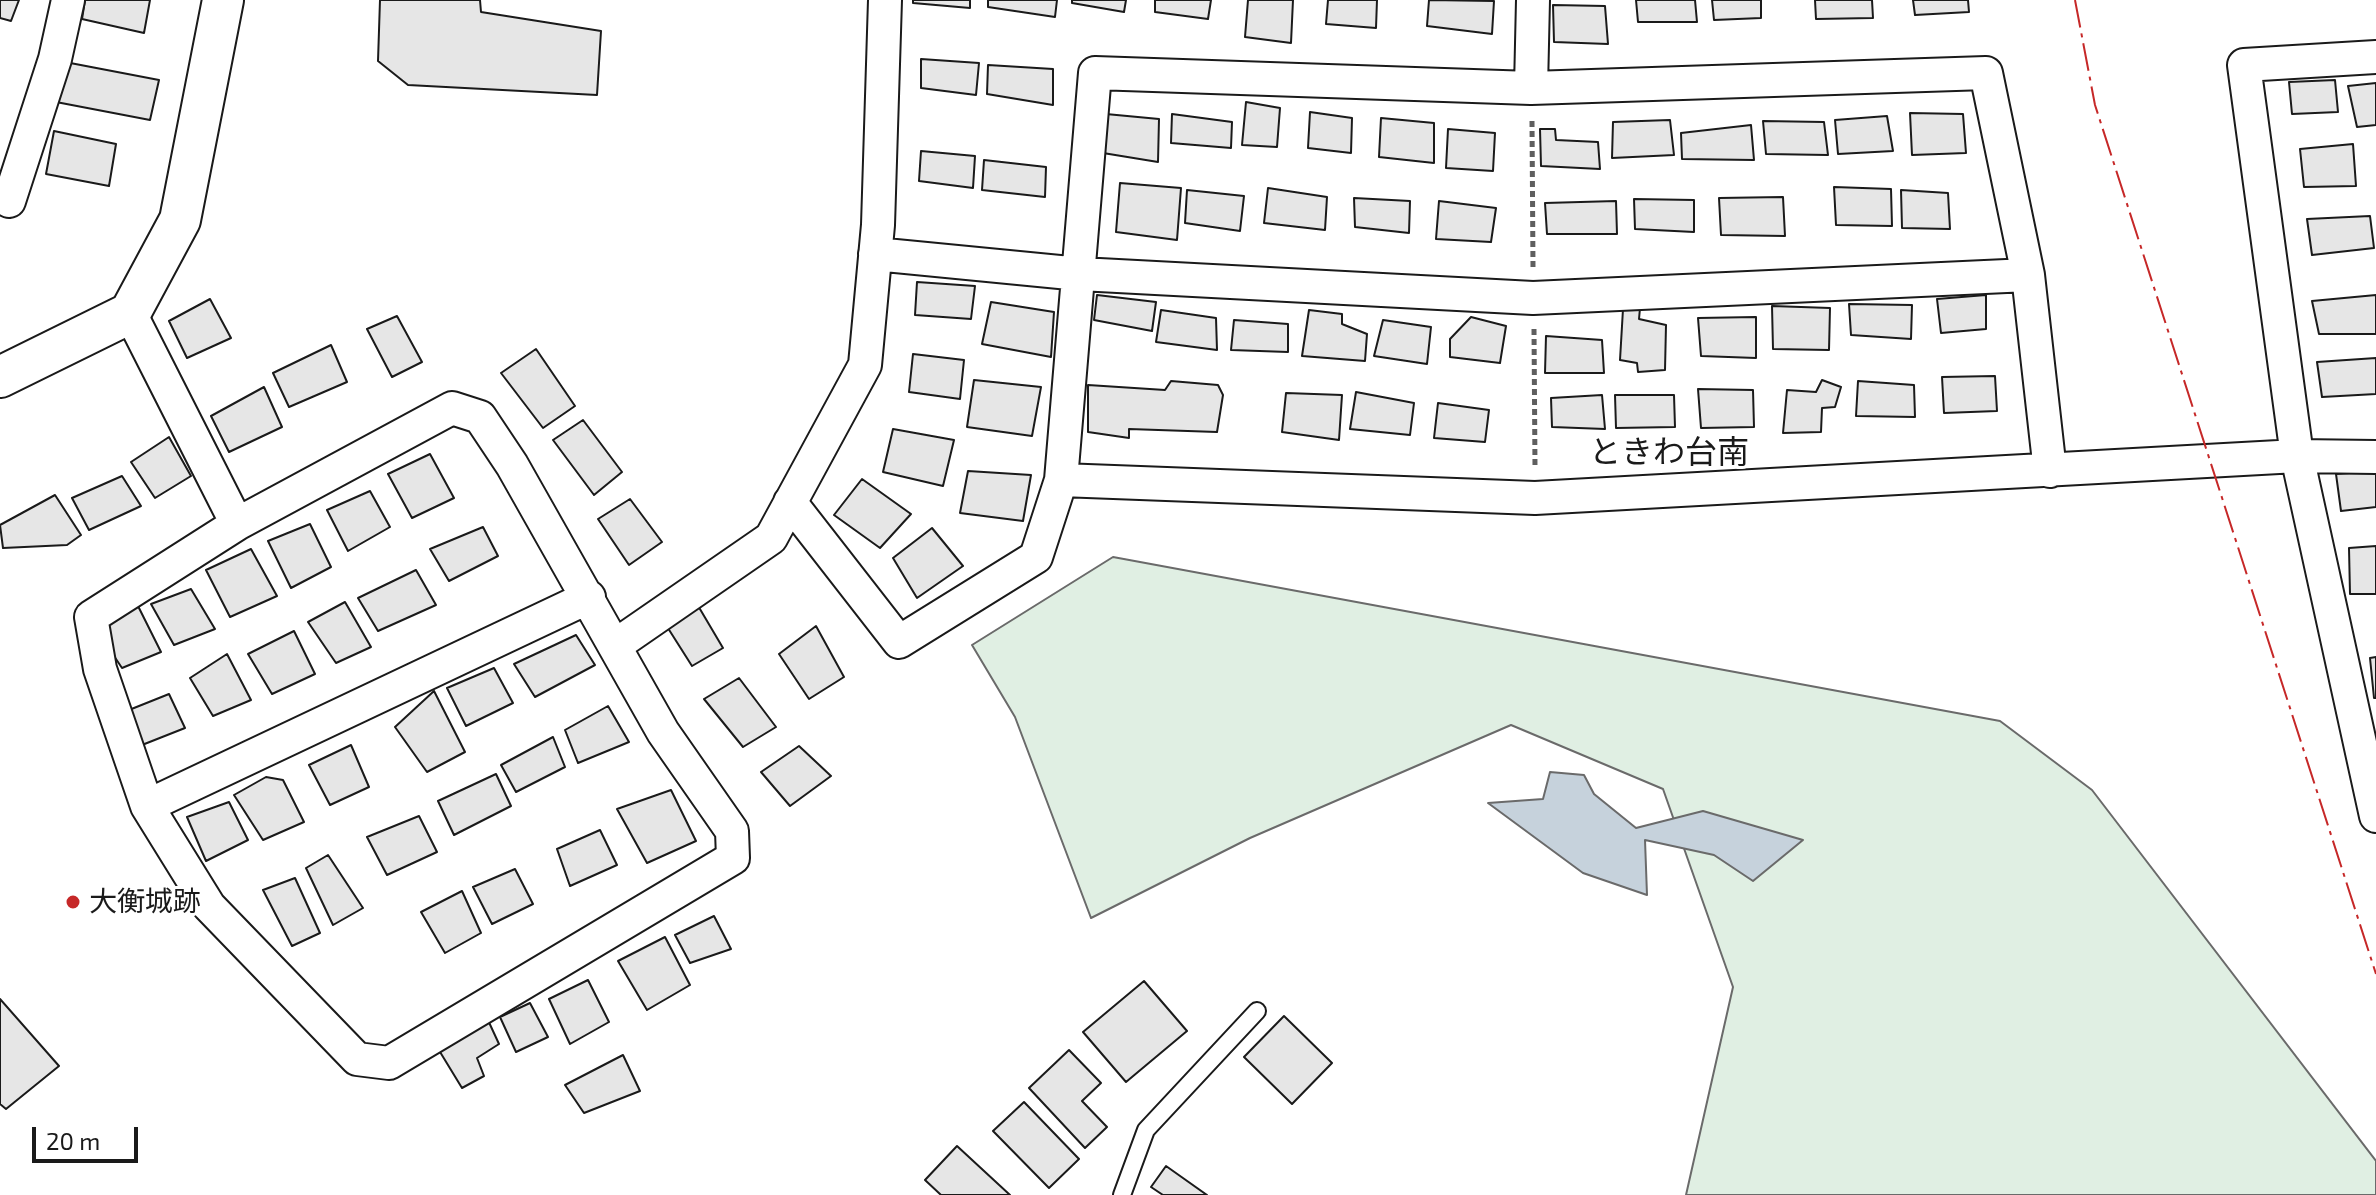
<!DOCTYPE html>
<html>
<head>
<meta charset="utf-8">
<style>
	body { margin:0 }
	#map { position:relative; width:2376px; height:1195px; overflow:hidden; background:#fff; font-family:"Exo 2",sans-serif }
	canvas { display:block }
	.scale { position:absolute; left:32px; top:1127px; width:106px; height:36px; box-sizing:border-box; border:4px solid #1a1a1a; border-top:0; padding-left:10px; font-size:24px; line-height:28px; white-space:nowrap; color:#1a1a1a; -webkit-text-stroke:6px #fff; paint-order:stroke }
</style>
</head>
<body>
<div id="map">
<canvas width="2376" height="1195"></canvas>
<div class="scale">20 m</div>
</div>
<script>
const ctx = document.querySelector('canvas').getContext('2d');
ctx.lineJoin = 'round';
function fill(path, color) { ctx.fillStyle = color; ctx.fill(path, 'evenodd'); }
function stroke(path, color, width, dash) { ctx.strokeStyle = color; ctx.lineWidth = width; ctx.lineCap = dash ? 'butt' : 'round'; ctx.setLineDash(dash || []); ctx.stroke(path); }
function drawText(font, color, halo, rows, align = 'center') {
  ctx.font = font + ' "Exo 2","Noto Sans JP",sans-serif'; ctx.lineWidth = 6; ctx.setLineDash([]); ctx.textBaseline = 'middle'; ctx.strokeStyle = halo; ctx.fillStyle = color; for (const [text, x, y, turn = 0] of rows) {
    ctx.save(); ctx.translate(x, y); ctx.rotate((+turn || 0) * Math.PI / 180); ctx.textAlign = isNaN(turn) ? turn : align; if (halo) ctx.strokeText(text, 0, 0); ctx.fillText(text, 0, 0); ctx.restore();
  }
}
const green = new Path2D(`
	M 1113,557 L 2000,721 L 2092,790 L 2376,1161 L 2376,1195 L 1686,1195 L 1733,987 L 1663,789 L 1511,725 L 1250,838 L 1091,918 L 1015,717 L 972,645 Z`);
fill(green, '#e0efe3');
stroke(green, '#6a6a6a', 2);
const water = new Path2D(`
	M 1550,772 L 1584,775 L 1594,794 L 1636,828 L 1703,811 L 1803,840 L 1753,881 L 1714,855 L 1645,840 L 1647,895 L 1583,873 L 1488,803 L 1543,799 Z`);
fill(water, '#c6d2dc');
stroke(water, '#6a6a6a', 2);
const building = new Path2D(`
	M 0,0 L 19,0 L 11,21 L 0,18 Z
	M 85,0 L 150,0 L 144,33 L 82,19 Z
	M 380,0 L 480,0 L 481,12 L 601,31 L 597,95 L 408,85 L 378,61 Z
	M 913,0 L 970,0 L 970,8 L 913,3 Z
	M 988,0 L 1057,0 L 1055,17 L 988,7 Z
	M 1072,0 L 1126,0 L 1124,12 L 1072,3 Z
	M 1155,0 L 1211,0 L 1208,19 L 1155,12 Z
	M 1248,0 L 1293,0 L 1291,43 L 1245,37 Z
	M 1328,0 L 1377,0 L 1376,28 L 1326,24 Z
	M 1429,0 L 1494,1 L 1492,34 L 1427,26 Z
	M 1636,0 L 1695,0 L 1697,22 L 1638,22 Z
	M 1712,0 L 1761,0 L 1761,18 L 1714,20 Z
	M 1815,0 L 1872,0 L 1873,18 L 1816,19 Z
	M 1913,0 L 1968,0 L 1969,12 L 1915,15 Z
	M 1553,5 L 1605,6 L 1608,44 L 1554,42 Z
	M 921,59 L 979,63 L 976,95 L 921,88 Z
	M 65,62 L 159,80 L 150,120 L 56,102 Z
	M 988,65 L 1053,69 L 1053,105 L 987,94 Z
	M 2335,80 L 2338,112 L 2292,114 L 2289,82 Z
	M 2376,83 L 2376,125 L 2357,127 L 2348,86 Z
	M 1246,102 L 1280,108 L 1277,147 L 1242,145 Z
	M 1310,112 L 1352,118 L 1351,153 L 1308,148 Z
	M 1910,113 L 1963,114 L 1966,153 L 1912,155 Z
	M 1106,114 L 1159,119 L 1158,162 L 1103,153 Z
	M 1172,114 L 1232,122 L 1231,148 L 1171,143 Z
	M 1887,116 L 1893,151 L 1838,154 L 1835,120 Z
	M 1381,118 L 1434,123 L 1434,163 L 1379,157 Z
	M 1670,120 L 1674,155 L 1612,158 L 1613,122 Z
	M 1763,121 L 1824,122 L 1828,155 L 1766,154 Z
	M 1751,125 L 1754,160 L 1682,159 L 1681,133 Z
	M 1448,129 L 1495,133 L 1493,171 L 1446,168 Z
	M 1540,129 L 1555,129 L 1556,140 L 1598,142 L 1600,169 L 1541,166 Z
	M 54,131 L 116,144 L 109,186 L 46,174 Z
	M 2353,144 L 2356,186 L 2304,187 L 2300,149 Z
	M 921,151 L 975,156 L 973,188 L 919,181 Z
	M 984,160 L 1046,167 L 1045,197 L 982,190 Z
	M 1120,183 L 1181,188 L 1177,240 L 1116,232 Z
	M 1834,187 L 1891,189 L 1892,226 L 1836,225 Z
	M 1268,188 L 1327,197 L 1325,230 L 1264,223 Z
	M 1187,190 L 1244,196 L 1240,231 L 1185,223 Z
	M 1901,190 L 1948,193 L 1950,229 L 1902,228 Z
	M 1783,197 L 1785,236 L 1721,235 L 1719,198 Z
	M 1354,198 L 1410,201 L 1409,233 L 1355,227 Z
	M 1634,199 L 1694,200 L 1694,232 L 1635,229 Z
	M 1439,201 L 1496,208 L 1491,242 L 1436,239 Z
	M 1616,201 L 1617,234 L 1547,234 L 1545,203 Z
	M 2370,216 L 2374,248 L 2312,255 L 2307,219 Z
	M 917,282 L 975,286 L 971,319 L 915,315 Z
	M 1097,295 L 1156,302 L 1152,331 L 1094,320 Z
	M 1986,295 L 1986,329 L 1941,333 L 1937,299 Z
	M 2376,295 L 2376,334 L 2319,334 L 2312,301 Z
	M 210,299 L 231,338 L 187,358 L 169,321 Z
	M 991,302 L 1054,312 L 1051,357 L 982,344 Z
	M 1849,304 L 1912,305 L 1911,339 L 1851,335 Z
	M 1772,306 L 1830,308 L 1829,350 L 1773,349 Z
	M 1640,308 L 1639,319 L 1666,325 L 1665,370 L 1638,372 L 1637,363 L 1620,360 L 1623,309 Z
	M 1161,310 L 1216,318 L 1217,350 L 1156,342 Z
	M 1309,310 L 1342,314 L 1342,324 L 1367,334 L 1365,361 L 1302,356 Z
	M 397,316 L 422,362 L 392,377 L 367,329 Z
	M 1471,317 L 1506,326 L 1500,363 L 1450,357 L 1450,339 Z
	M 1756,317 L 1756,358 L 1701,356 L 1698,318 Z
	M 1234,320 L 1288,324 L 1288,352 L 1231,350 Z
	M 1383,320 L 1431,327 L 1427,364 L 1374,356 Z
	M 1546,336 L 1602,340 L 1604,373 L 1545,373 Z
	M 331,345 L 347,382 L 289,407 L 273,373 Z
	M 536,349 L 575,406 L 543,428 L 501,373 Z
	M 913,354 L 964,360 L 960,399 L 909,392 Z
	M 2376,358 L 2376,394 L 2322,397 L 2317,362 Z
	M 1995,376 L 1997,411 L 1944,413 L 1942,377 Z
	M 974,380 L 1041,387 L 1032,436 L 967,427 Z
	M 1822,380 L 1841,387 L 1835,407 L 1822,408 L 1821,432 L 1783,433 L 1787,390 L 1816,392 Z
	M 1171,381 L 1218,385 L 1223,395 L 1217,432 L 1129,429 L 1129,438 L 1088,432 L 1088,385 L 1165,390 Z
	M 1858,381 L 1914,385 L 1915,417 L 1856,416 Z
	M 264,387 L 282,427 L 229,452 L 211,416 Z
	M 1698,389 L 1753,390 L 1754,427 L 1701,428 Z
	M 1356,392 L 1414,403 L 1410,435 L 1350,429 Z
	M 1286,393 L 1342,395 L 1339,440 L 1282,432 Z
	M 1602,395 L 1605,429 L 1552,427 L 1551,398 Z
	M 1615,395 L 1674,395 L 1675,427 L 1616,428 Z
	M 1438,403 L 1489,410 L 1485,442 L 1434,438 Z
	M 583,420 L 622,472 L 594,495 L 553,440 Z
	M 893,429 L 954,440 L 943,486 L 883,472 Z
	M 169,437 L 191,476 L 155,498 L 131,462 Z
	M 430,454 L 454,498 L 412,518 L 388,474 Z
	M 968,471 L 1031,475 L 1023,521 L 960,513 Z
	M 2376,471 L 2376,507 L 2341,511 L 2336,474 Z
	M 122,476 L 141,506 L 89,530 L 72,498 Z
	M 862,479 L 911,514 L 880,548 L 834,515 Z
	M 370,491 L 390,527 L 348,551 L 327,510 Z
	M 55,495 L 81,535 L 67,545 L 3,548 L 0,525 Z
	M 630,499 L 662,542 L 629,565 L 598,519 Z
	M 310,524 L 331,567 L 291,588 L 268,541 Z
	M 483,527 L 498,556 L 449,581 L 430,549 Z
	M 932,528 L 963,566 L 917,598 L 893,558 Z
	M 2376,546 L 2376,594 L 2350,594 L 2349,548 Z
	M 251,549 L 277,596 L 230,617 L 206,570 Z
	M 416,570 L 436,605 L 378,631 L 358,598 Z
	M 191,589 L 215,629 L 174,645 L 151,604 Z
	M 345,602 L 371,647 L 336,663 L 308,622 Z
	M 697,604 L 723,648 L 692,666 L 666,625 Z
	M 138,606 L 161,652 L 122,668 L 108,647 L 104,622 Z
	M 816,626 L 844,677 L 809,699 L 779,654 Z
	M 294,631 L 315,674 L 272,694 L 248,654 Z
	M 576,635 L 595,665 L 535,697 L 514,664 Z
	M 227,654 L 251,700 L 213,716 L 190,678 Z
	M 2376,657 L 2376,698 L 2374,698 L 2370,658 Z
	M 494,668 L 513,703 L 466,726 L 447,688 Z
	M 739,678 L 776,727 L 743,747 L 704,699 Z
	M 434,691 L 465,752 L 427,772 L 395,727 Z
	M 169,694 L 185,728 L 142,745 L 124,712 Z
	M 608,706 L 629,742 L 578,763 L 565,730 Z
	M 553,737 L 565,767 L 516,792 L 501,765 Z
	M 351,745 L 369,787 L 330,805 L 309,765 Z
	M 799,746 L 831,776 L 790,806 L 761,772 Z
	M 496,774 L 511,806 L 454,835 L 438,801 Z
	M 266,777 L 283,780 L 304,822 L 263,840 L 234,795 Z
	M 671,790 L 696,841 L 647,863 L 617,809 Z
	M 229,802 L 248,840 L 206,861 L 187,817 Z
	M 419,816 L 437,852 L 387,875 L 367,837 Z
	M 600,830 L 617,865 L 570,886 L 557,849 Z
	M 328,855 L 363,908 L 333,925 L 306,868 Z
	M 515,869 L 533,904 L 492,924 L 473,887 Z
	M 295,878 L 320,933 L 292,946 L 263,890 Z
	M 462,891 L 481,933 L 445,953 L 421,912 Z
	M 714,916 L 731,949 L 690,963 L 675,935 Z
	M 665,937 L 690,985 L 647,1010 L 618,961 Z
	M 588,980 L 609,1022 L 570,1044 L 549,999 Z
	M 1144,981 L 1187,1031 L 1126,1082 L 1083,1032 Z
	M 0,999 L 59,1066 L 6,1109 L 0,1104 Z
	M 530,1003 L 548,1037 L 516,1052 L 500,1017 Z
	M 1284,1016 L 1332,1063 L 1292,1104 L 1244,1057 Z
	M 487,1018 L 499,1044 L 477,1058 L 484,1076 L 462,1088 L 437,1047 Z
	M 1069,1050 L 1101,1083 L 1082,1101 L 1107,1127 L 1085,1148 L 1029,1088 Z
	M 623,1055 L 640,1091 L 584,1113 L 565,1085 Z
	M 1024,1102 L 1079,1159 L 1049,1188 L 993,1131 Z
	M 957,1146 L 1010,1195 L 941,1195 L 925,1180 Z
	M 1166,1166 L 1207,1195 L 1163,1195 L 1151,1187 Z`);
fill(building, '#e6e6e6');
stroke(building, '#1a1a1a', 2);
const service = new Path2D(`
	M 1122,1195 L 1146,1130 L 1257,1011`);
const minor = new Path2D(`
	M 2376,57 L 2244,65 L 2297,456 L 2376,816
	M 1531,88 L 1533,0
	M 9,201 L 55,59 L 68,0
	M 875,254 L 1080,274 L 1533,298 L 2028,275
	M 130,313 L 237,524
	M 452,408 L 480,417 L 512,465 L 663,732 L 732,831 L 733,858 L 389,1063 L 357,1059 L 209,906 L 147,806 L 100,669 L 91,617 L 237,524 Z
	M 1061,480 L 1535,498 L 2297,456 L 2376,457
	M 790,502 L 899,642 L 1036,557 L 1061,480 L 1095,73 L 1531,88 L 1986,73 L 2028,275 L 2050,471
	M 616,645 L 771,538 L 865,365 L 878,225 L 885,0
	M 147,806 L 589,597`);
const tertiary = new Path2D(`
	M 0,377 L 130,313 L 180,220 L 223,0`);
stroke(service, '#1a1a1a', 20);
stroke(minor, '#1a1a1a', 36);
stroke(tertiary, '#1a1a1a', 44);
stroke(new Path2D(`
	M 1532,121 L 1533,267
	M 1534,329 L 1535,467`), '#5f5f5f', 5, [6, 4]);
stroke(service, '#fff', 16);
stroke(minor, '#fff', 32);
stroke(tertiary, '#fff', 40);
stroke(new Path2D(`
	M 2075,0 L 2095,105 L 2376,974`), '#c62828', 2, [28, 6, 4, 6]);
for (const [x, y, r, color] of [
	[73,902,8,"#c62828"]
]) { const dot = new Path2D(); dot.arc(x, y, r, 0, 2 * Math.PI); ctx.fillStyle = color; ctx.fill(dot); stroke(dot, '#fff', 3); }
drawText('28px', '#1a1a1a', '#fff', [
	["大衡城跡",89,902]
], 'left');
drawText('32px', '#1a1a1a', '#fff', [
	["ときわ台南",1669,452]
]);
</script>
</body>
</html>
